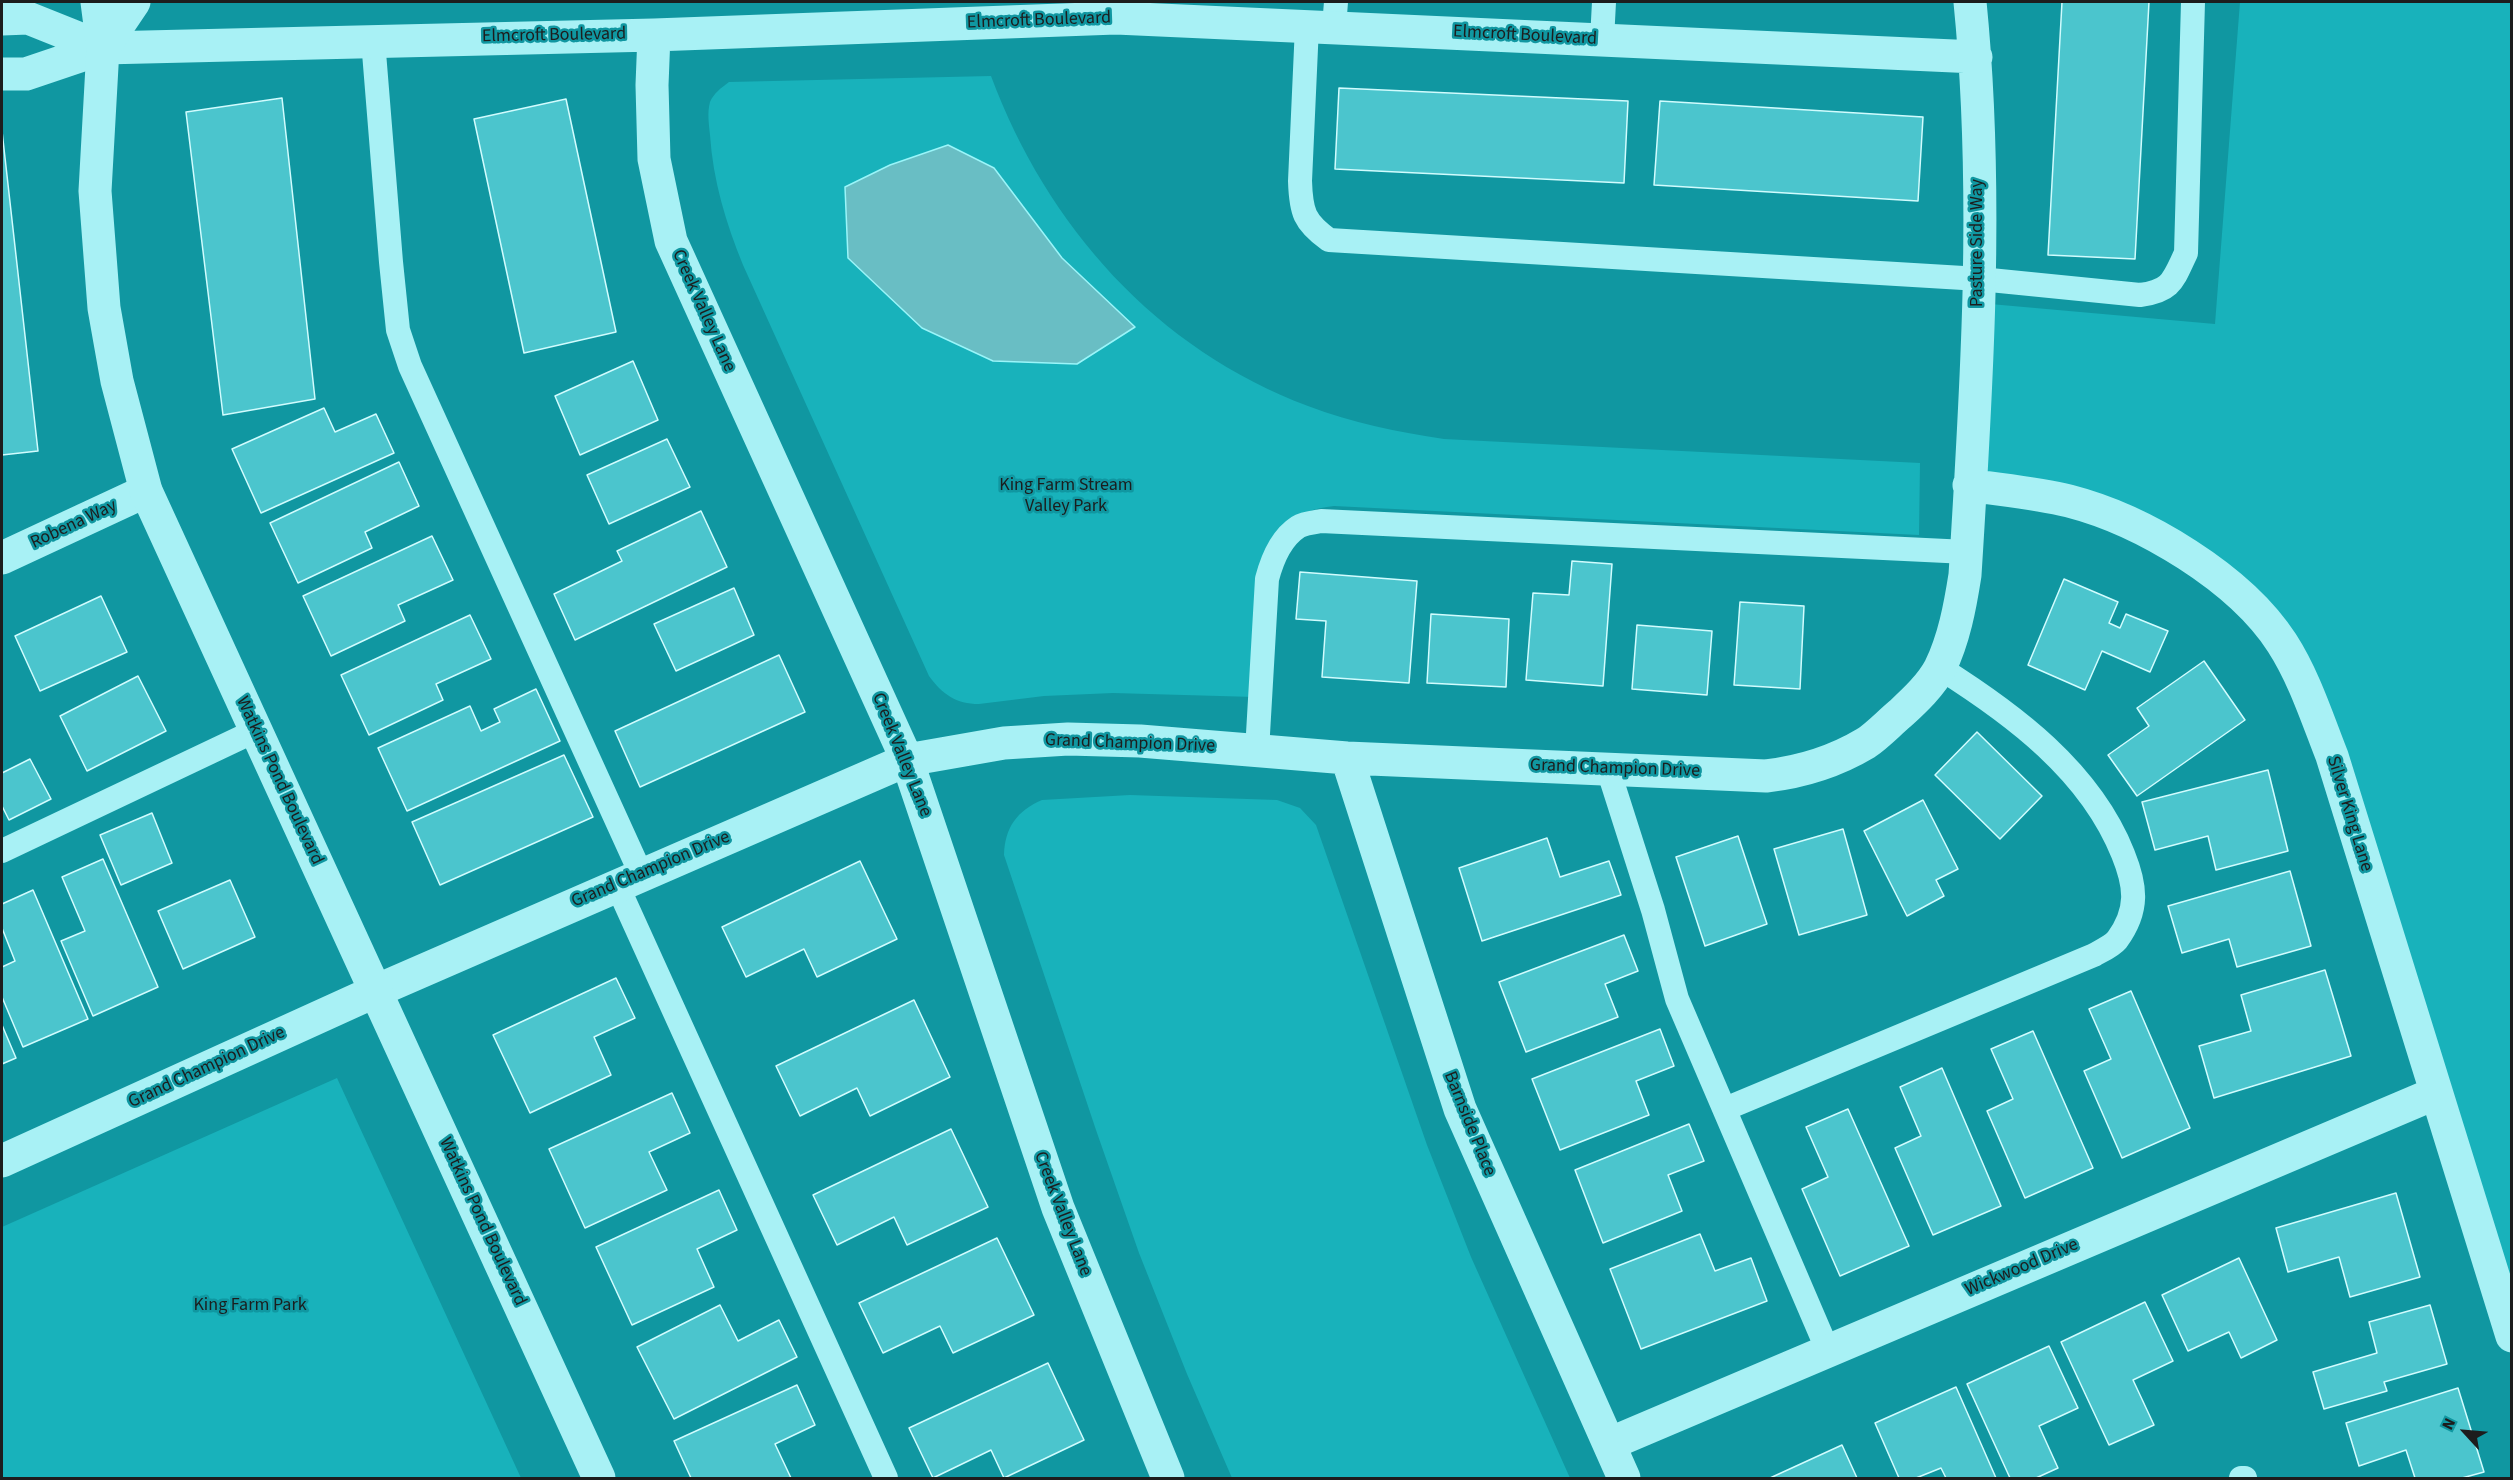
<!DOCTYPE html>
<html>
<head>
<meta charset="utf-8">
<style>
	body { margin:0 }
	#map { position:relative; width:2513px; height:1480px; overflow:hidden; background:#1097a1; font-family:"Source Sans 3",sans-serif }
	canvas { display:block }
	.frame { position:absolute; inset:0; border:3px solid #1d1d1d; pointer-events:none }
	.north { position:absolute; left:2435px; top:1402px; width:60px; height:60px; -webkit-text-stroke:4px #1097a1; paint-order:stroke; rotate:296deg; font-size:16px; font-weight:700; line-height:24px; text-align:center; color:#1d1d1d }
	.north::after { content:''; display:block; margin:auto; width:21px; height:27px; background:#1d1d1d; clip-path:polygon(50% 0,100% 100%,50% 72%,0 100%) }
</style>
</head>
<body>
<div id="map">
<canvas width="2513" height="1480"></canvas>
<div class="frame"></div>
<div class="north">N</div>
</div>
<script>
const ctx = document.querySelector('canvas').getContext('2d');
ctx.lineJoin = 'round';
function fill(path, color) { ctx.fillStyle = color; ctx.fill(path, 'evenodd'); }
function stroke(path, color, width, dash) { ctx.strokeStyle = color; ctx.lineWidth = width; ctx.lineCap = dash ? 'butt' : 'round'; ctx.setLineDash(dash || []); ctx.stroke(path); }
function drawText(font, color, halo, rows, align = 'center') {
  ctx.font = font + ' "Source Sans 3",sans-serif'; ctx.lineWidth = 5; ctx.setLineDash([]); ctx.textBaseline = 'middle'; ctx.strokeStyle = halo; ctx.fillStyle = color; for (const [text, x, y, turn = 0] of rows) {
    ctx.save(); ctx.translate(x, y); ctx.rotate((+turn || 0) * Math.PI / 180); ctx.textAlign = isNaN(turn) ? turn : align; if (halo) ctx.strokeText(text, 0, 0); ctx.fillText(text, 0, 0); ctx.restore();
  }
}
fill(new Path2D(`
	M 2240,2 L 2511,2 L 2511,1336 L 2306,691 L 2183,552 L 1969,485 L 1979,303 L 2215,324 Z
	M 991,76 C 1047,226 1156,349 1308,406 C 1352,423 1398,432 1444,439 L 1920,463 L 1919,535 L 1334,506 C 1314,508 1300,513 1283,525 L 1255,697 L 1113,693 L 1044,696 L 979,704 C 956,704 942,694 929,676 L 743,265 C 726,223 713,181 710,135 C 709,124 707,113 710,102 C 714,93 721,88 729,82 Z
	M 1130,795 L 1277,800 L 1300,808 L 1316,825 L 1427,1145 L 1471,1257 L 1570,1478 L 1232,1478 L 1187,1374 L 1139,1253 L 1096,1130 L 1004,855 C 1005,827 1017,811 1042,800 Z
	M 337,1078 L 521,1478 L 2,1478 L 2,1227 Z`), '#18b2bb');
const water = new Path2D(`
	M 948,145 L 994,168 L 1062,258 L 1135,327 L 1077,364 L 993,361 L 922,328 L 848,258 L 845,187 L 890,165 Z`);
fill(water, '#69bec4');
stroke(water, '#9af5f9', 1.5);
const building = new Path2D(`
	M 2062,2 L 2149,2 L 2135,259 L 2048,255 Z
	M 1339,88 L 1628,101 L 1624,183 L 1335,169 Z
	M 282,98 L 315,399 L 223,415 L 186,112 Z
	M 566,99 L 616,332 L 524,353 L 474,119 Z
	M 1660,101 L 1923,117 L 1918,201 L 1654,185 Z
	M 2,131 L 38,451 L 2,455 Z
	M 633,361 L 658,420 L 580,455 L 555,396 Z
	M 324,408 L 335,432 L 376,414 L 394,453 L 261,513 L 232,449 Z
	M 667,439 L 690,487 L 609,524 L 587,475 Z
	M 399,462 L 419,506 L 365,532 L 372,548 L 298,583 L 270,523 Z
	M 701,511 L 727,567 L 575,640 L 554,594 L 622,561 L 617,551 Z
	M 432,536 L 453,580 L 398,605 L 405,621 L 331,656 L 303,596 Z
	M 1572,561 L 1612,564 L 1603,686 L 1526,680 L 1533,593 L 1569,595 Z
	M 1300,572 L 1417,581 L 1409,683 L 1322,677 L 1326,621 L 1296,619 Z
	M 2064,579 L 2118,602 L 2109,623 L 2120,628 L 2126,614 L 2168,631 L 2150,672 L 2102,651 L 2085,690 L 2028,665 Z
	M 734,588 L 754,635 L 676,671 L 654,624 Z
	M 101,596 L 127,652 L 40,691 L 15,636 Z
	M 1740,602 L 1804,606 L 1800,689 L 1734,685 Z
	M 1431,614 L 1509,619 L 1506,687 L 1427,683 Z
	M 470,615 L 491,659 L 436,684 L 443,700 L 369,735 L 341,675 Z
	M 1637,625 L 1712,631 L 1707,695 L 1632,689 Z
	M 779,655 L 805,712 L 640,787 L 615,731 Z
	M 2204,661 L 2245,720 L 2137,796 L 2108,755 L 2149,726 L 2137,708 Z
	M 138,676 L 166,731 L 87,771 L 60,716 Z
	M 536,689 L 560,741 L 407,811 L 378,748 L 470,706 L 481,731 L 500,722 L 494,709 Z
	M 1977,732 L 2042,796 L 2000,839 L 1935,775 Z
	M 564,755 L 593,817 L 440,885 L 412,822 Z
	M 30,759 L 51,799 L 9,820 L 2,806 L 2,773 Z
	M 2268,770 L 2288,851 L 2216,870 L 2208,836 L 2155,850 L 2142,802 Z
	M 1923,800 L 1958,869 L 1936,880 L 1944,896 L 1907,916 L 1864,831 Z
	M 152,813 L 172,863 L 121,885 L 100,835 Z
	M 1843,829 L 1867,915 L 1799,935 L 1774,849 Z
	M 1738,836 L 1767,924 L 1705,946 L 1676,857 Z
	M 1547,838 L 1560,877 L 1609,861 L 1621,895 L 1482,941 L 1459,868 Z
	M 103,859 L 158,987 L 93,1016 L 61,941 L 85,931 L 62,877 Z
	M 860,861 L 897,939 L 817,977 L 804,949 L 746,977 L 722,927 Z
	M 2290,871 L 2311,946 L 2237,967 L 2229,939 L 2182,953 L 2168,906 Z
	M 230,880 L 255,937 L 183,969 L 158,911 Z
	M 33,890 L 88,1019 L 23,1047 L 2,997 L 2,967 L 15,961 L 2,928 L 2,904 Z
	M 1624,935 L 1638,971 L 1605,984 L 1618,1017 L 1526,1052 L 1499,982 Z
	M 2325,970 L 2351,1056 L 2214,1098 L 2199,1046 L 2251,1031 L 2241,995 Z
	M 616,978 L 635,1018 L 594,1037 L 611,1075 L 530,1113 L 493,1035 Z
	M 2131,991 L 2190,1128 L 2122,1158 L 2084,1071 L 2111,1059 L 2089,1009 Z
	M 914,1000 L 950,1077 L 870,1116 L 857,1088 L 800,1116 L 776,1066 Z
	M 2,1025 L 16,1058 L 2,1064 Z
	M 1660,1029 L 1674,1066 L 1636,1081 L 1649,1115 L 1560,1150 L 1532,1079 Z
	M 2033,1031 L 2093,1168 L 2025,1198 L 1987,1111 L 2013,1099 L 1991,1049 Z
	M 1942,1068 L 2001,1206 L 1933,1235 L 1895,1148 L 1921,1136 L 1900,1087 Z
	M 672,1093 L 690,1133 L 649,1152 L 667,1190 L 585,1228 L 549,1149 Z
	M 1848,1109 L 1909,1246 L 1840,1276 L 1802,1189 L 1828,1177 L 1806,1127 Z
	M 1689,1124 L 1704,1161 L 1668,1175 L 1682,1211 L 1603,1243 L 1575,1170 Z
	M 951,1129 L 988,1207 L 907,1245 L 894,1217 L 837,1245 L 813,1195 Z
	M 719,1190 L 737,1230 L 697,1249 L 714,1287 L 632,1325 L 596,1247 Z
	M 2396,1193 L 2420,1277 L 2350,1297 L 2339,1257 L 2288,1272 L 2276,1228 Z
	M 1700,1234 L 1715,1271 L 1751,1258 L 1767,1301 L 1641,1349 L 1610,1269 Z
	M 997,1238 L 1034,1315 L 953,1353 L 940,1326 L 883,1353 L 859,1303 Z
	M 2239,1258 L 2277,1340 L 2241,1358 L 2229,1332 L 2188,1351 L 2162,1295 Z
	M 2145,1302 L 2173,1361 L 2133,1380 L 2154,1425 L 2109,1445 L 2061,1342 Z
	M 720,1305 L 738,1341 L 779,1320 L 797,1357 L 674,1419 L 637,1347 Z
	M 2430,1305 L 2447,1364 L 2384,1382 L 2387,1391 L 2324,1409 L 2313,1372 L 2377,1353 L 2369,1322 Z
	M 2049,1346 L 2078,1408 L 2039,1426 L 2058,1468 L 2036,1478 L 2010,1478 L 1967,1384 Z
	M 1048,1363 L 1084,1440 L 1004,1478 L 991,1450 L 933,1478 L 909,1428 Z
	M 797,1385 L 815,1425 L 775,1444 L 791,1478 L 691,1478 L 674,1441 Z
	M 1956,1387 L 1996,1478 L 1946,1478 L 1941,1468 L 1916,1478 L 1899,1478 L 1875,1423 Z
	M 2458,1388 L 2484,1472 L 2462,1478 L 2415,1478 L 2406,1450 L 2359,1466 L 2346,1423 Z
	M 1842,1445 L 1857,1478 L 1770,1478 Z`);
fill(building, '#4bc5cd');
stroke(building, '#d1fcfe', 1.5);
stroke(new Path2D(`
	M 1307,26 L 1300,181 C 1301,212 1304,222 1329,240 L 1980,279 L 2140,295 C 2172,291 2173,280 2186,253 L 2193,2
	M 1334,27 L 1336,2
	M 373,40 L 391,262 L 398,330 L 410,366 L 641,874
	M 1602,40 L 1604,2
	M 1257,751 L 1267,579 C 1272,560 1281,538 1298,527 C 1304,523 1315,522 1321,521 L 1967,552
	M 1608,769 L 1653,910 L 1677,999 L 1828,1351
	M 2,851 L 257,730
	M 617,885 L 886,1478
	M 1725,1109 L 2094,955 C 2101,951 2112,946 2117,940 C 2139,910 2136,886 2123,854 C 2090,771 2013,714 1940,668
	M 2241,1478 L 2245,1478`), '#a8f1f5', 24);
stroke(new Path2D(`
	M 2,19 L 28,18 L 103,48
	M 654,35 L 652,85 L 654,159 L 671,241 L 907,760 L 1058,1208 L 1168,1478
	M 2,74 L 26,74 L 103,48 L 654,35 L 1116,18 L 1976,57
	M 1969,485 C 2002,490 2037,493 2069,501 C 2143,520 2240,578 2282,643 C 2304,677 2317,718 2332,756 L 2512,1336
	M 2,558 L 146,491
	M 1347,758 L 1460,1109 L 1624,1478
	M 376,991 L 907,760 L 1004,743 L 1068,739 L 1140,741 L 1347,758 L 1766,776 C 1801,772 1836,761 1866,743 C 1878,735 1890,722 1901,713 C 1915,700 1931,685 1940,668 C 1954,639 1960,607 1965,575 C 1977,385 1989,191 1970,2
	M 1609,1444 L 2436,1093`), '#a8f1f5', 33);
stroke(new Path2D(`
	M 97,2 L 103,48 L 95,191 L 104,308 L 117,381 L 146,491 L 599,1478
	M 103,48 L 134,2
	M 2,1161 L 376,991`), '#a8f1f5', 33);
drawText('18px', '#1d1d1d', '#1097a1', [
	["Elmcroft Boulevard",1039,21,-2],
	["Elmcroft Boulevard",554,36,-1],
	["Elmcroft Boulevard",1525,36,3],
	["Pasture Side Way",1978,243,-90],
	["Creek Valley Lane",703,311,66],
	["Robena Way",74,525,-25],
	["Grand Champion Drive",1130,744,2],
	["Creek Valley Lane",901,755,68],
	["Grand Champion Drive",1615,769,2],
	["Watkins Pond Boulevard",279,781,65],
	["Silver King Lane",2349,814,73],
	["Grand Champion Drive",651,870,-23],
	["Grand Champion Drive",207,1068,-25],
	["Barnside Place",1469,1124,68],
	["Creek Valley Lane",1062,1214,69],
	["Watkins Pond Boulevard",482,1222,65],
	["Wickwood Drive",2022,1268,-23]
]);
drawText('18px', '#1b1d1d', '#1097a1', [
	["King Farm Stream",1066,486],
	["Valley Park",1066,507],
	["King Farm Park",250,1306]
]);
</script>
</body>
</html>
